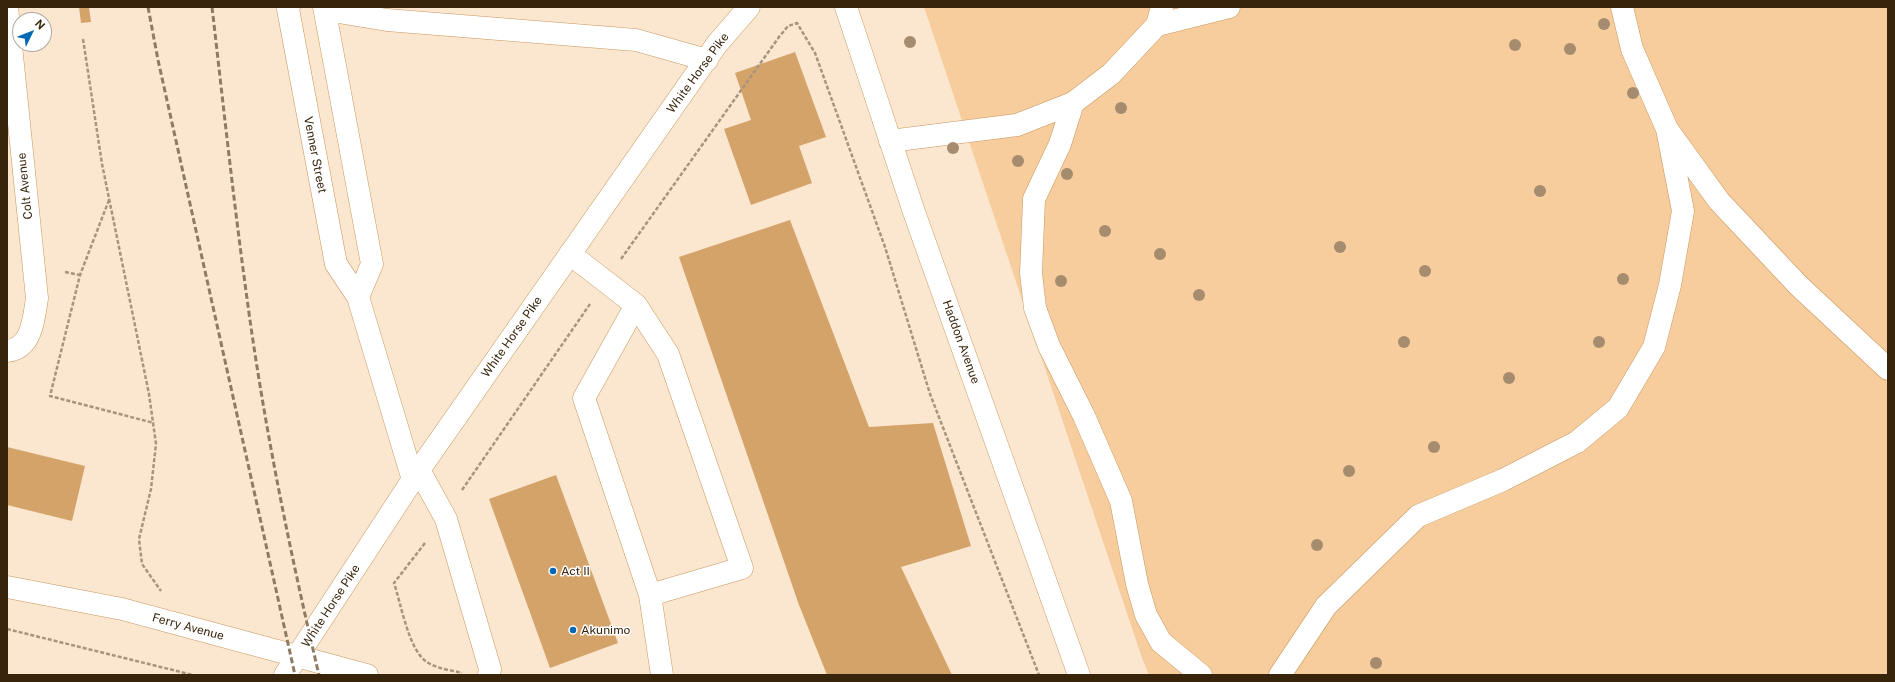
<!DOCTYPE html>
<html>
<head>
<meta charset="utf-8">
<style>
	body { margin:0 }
	#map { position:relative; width:1895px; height:682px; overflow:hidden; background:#fbe6cf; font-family:"Public Sans",sans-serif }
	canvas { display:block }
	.frame { position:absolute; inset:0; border:8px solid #37240b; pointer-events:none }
	.north { position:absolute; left:12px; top:12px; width:40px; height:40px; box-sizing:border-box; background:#fff; border:1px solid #afa79d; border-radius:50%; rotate:47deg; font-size:11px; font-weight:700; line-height:16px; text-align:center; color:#37240b }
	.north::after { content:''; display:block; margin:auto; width:14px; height:18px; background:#0168b4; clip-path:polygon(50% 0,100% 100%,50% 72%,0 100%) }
</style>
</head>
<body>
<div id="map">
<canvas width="1895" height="682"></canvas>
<div class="frame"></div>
<div class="north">N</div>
</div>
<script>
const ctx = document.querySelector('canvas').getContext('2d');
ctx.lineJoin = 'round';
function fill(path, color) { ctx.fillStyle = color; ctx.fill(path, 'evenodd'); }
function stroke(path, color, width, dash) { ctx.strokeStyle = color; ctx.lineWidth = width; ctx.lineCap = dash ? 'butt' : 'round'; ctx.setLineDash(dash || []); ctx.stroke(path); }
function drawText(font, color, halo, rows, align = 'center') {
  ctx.font = font + ' "Public Sans",sans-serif'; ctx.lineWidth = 3; ctx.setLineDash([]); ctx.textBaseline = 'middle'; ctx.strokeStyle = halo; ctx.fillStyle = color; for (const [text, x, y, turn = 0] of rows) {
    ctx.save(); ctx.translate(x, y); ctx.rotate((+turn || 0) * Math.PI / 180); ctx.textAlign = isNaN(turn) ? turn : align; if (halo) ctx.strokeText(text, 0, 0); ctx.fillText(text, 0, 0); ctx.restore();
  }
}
fill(new Path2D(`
	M 924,7 L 1888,7 L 1888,675 L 1149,675 L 1142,658 Z`), '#f7cd9e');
fill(new Path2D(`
	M 79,7 L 89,7 L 91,22 L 81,23 Z
	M 795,52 L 826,137 L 799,146 L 812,183 L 751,205 L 724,129 L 751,120 L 735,73 Z
	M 790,220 L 869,427 L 933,423 L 971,546 L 901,567 L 952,675 L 827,675 L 799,605 L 679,257 Z
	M 7,447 L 85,466 L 72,521 L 7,505 Z
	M 556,475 L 618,643 L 550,668 L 489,499 Z`), '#d4a369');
const minor = new Path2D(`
	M 7,7 L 37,298 C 34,318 32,349 7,351
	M 289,7 L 288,9 L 336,264 L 358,297 L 413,480
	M 324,7 L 372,264 L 358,297
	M 1622,7 L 1632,49 L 1667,129 L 1719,201 L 1799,286 L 1888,369
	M 326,10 L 387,20 L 636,40 L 707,60
	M 1157,25 L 1229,7
	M 1073,103 L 1060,144 L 1034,199 L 1031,273 L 1035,308 L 1049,346 L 1084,416 L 1121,501 L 1137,584 L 1146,615 L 1161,642 L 1201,675
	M 890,141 L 1017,125 L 1073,103 L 1111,74 L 1157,25 L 1162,7
	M 570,254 L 636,305 L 668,354 L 742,568 L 650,595 L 662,675
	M 636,305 L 584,398 L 650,595
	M 419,470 L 446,519 L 490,669 L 489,675
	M 1280,675 L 1326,606 L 1418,516 L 1503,480 L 1577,442 L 1618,408 L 1654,347 L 1670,285 L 1683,211 L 1667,129`);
const major = new Path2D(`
	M 846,7 L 914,212 L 1079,675
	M 7,587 L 122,609 L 367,675
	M 285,675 L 419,470 L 717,44 L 749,7`);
stroke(minor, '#c7975d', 23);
stroke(major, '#c7975d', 23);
stroke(new Path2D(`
	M 83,39 L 102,164 L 149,394 L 156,444 L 151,489 L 139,539 L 142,564 L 161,591
	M 109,200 L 80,275 L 50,396 L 154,423
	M 621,259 L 779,37 L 788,26 L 797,23 L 815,53 L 885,247 L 930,394 L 1039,675
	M 65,272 L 80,275
	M 462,490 L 590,304
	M 425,543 L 394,583 C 401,604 409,651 427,662 C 437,669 451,670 462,673
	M 7,629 L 193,675`), '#a8947c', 2.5, [4, 2]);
stroke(minor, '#fff', 22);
stroke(major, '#fff', 22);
stroke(new Path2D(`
	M 148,7 L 158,60 L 295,675
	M 212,7 C 223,102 233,196 246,291 C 263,420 289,548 319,675`), '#8f7b63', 3, [6, 3]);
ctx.fillStyle = '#a58c6e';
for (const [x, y] of [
	[1604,24],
	[910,42],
	[1515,45],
	[1570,49],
	[1633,93],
	[1121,108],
	[953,148],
	[1018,161],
	[1067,174],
	[1540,191],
	[1105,231],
	[1340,247],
	[1160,254],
	[1425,271],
	[1623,279],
	[1061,281],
	[1199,295],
	[1404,342],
	[1599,342],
	[1509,378],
	[1434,447],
	[1349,471],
	[1317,545],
	[1376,663]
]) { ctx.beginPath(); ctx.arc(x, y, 6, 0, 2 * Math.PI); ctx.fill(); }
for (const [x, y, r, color] of [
	[553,571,4,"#0168b4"],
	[573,630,4,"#0168b4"]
]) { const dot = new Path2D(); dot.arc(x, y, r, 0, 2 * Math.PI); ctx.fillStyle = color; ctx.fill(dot); stroke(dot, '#fff', 1.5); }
drawText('12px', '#37240b', '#fff', [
	["White Horse Pike",698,73,-54],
	["Venner Street",315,155,79],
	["Colt Avenue",25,186,-96],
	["White Horse Pike",512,337,-55],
	["Haddon Avenue",961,342,70],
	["White Horse Pike",331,606,-57],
	["Ferry Avenue",188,627,15]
]);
drawText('12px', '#37240b', '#fff', [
	["Act II",561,571],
	["Akunimo",581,630]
], 'left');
</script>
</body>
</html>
